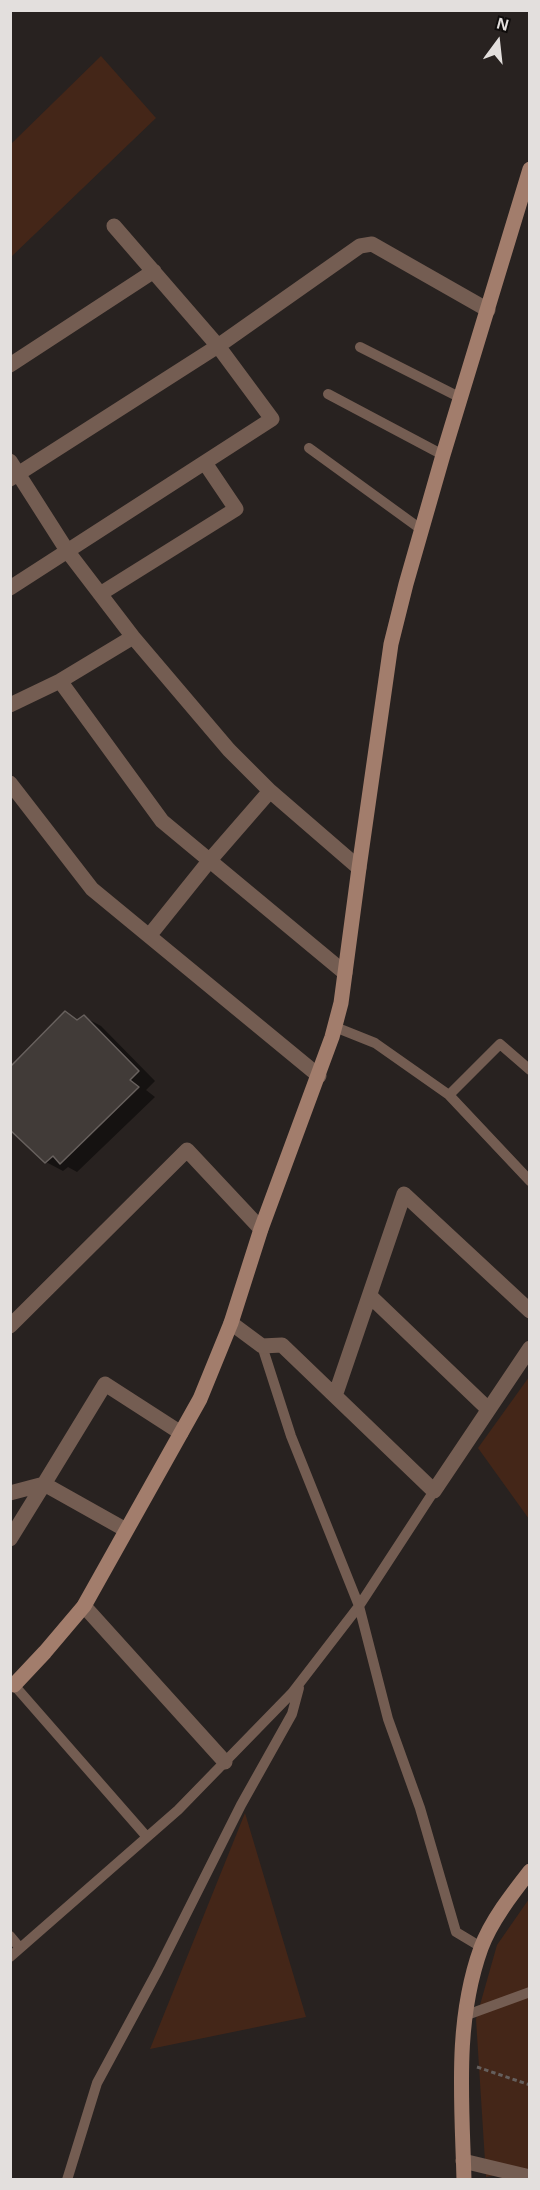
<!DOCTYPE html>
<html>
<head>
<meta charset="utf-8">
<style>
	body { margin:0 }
	#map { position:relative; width:540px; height:2190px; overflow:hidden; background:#282220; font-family:Arial,sans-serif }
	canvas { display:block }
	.frame { position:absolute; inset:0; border:12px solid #e3dfdd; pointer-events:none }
	.north { position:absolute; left:468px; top:12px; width:60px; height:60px; -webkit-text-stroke:4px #0f0c0b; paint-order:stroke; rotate:15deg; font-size:16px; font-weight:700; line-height:24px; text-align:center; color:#e3dfdd }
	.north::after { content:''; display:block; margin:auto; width:21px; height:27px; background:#e3dfdd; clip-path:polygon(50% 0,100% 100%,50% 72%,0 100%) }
</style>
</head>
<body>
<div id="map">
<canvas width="540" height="2190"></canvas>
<div class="frame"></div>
<div class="north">N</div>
</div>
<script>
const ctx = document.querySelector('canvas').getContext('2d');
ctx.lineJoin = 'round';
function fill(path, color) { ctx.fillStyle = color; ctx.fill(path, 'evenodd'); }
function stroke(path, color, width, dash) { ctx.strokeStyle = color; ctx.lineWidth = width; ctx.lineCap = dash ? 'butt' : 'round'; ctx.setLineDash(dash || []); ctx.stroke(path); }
fill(new Path2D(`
	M 101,56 L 156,118 L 11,257 L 11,144 Z
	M 529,1377 L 529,1519 L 478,1448 Z
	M 245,1813 L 306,2017 L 150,2049 Z
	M 529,1899 L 529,2169 L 486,2177 L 476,2019 L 497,1945 Z`), '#442618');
fill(new Path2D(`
	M 65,1013 L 79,1021 L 84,1017 L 101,1026 L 155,1081 L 146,1090 L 155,1097 L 77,1172 L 68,1167 L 63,1171 L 46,1162 Z`), '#0007');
const building = new Path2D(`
	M 65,1011 L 77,1020 L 84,1015 L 139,1071 L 130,1080 L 139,1087 L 60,1164 L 53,1156 L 45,1163 L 10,1130 L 10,1067 Z`);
fill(building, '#413b38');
stroke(building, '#68615e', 1.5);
stroke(new Path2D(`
	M 477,2067 L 530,2085`), '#655f5d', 3, [4.5, 3]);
stroke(new Path2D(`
	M 360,347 L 461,398
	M 328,394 L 443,455
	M 309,448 L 422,530
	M 335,1027 L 375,1043 L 449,1095 L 530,1181
	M 449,1095 L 500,1044 L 530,1070
	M 262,1346 L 291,1436 L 359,1606 L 388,1719 L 420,1808 L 456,1932 L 481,1947
	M 14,1685 L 147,1837
	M 10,1936 L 20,1948
	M 10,1957 L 178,1810 L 292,1693 L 359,1606 L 434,1491
	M 464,2016 L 530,1992
	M 67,2180 L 97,2083 L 158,1970 L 241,1805 L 292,1714 L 299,1688`), '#745d52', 10);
stroke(new Path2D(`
	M 10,365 L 154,271
	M 10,461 L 68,552 L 133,637 L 229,750 L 270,791 L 359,868
	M 10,479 L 218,346 L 360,246 L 372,244 L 488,310
	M 10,588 L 272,419 L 218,346 L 114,226
	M 100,594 L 236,509 L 205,463
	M 60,681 L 162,821 L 345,973
	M 10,705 L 60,681 L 133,637
	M 10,783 L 92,889 L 319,1076
	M 149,936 L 210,860 L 270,791
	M 370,1296 L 488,1409
	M 231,1323 L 262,1346 L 282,1345 L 434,1491 L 530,1348
	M 10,1326 L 187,1150 L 261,1229
	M 335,1396 L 404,1194 L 530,1311
	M 10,1493 L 44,1484
	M 126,1530 L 44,1484 L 105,1384 L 181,1433
	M 10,1539 L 44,1484
	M 84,1606 L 225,1762
	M 463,2161 L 530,2177`), '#745d52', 15);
stroke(new Path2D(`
	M 14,1685 L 45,1652 L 84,1606 L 200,1399 L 231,1323 L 261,1229 L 332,1037 L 341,1003 L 359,868 L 391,644 L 406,584 L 443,455 L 530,169
	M 464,2180 C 462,2102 454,2023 481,1948 C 491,1921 512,1894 530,1871`), '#a27d6c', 15);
</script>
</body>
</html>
